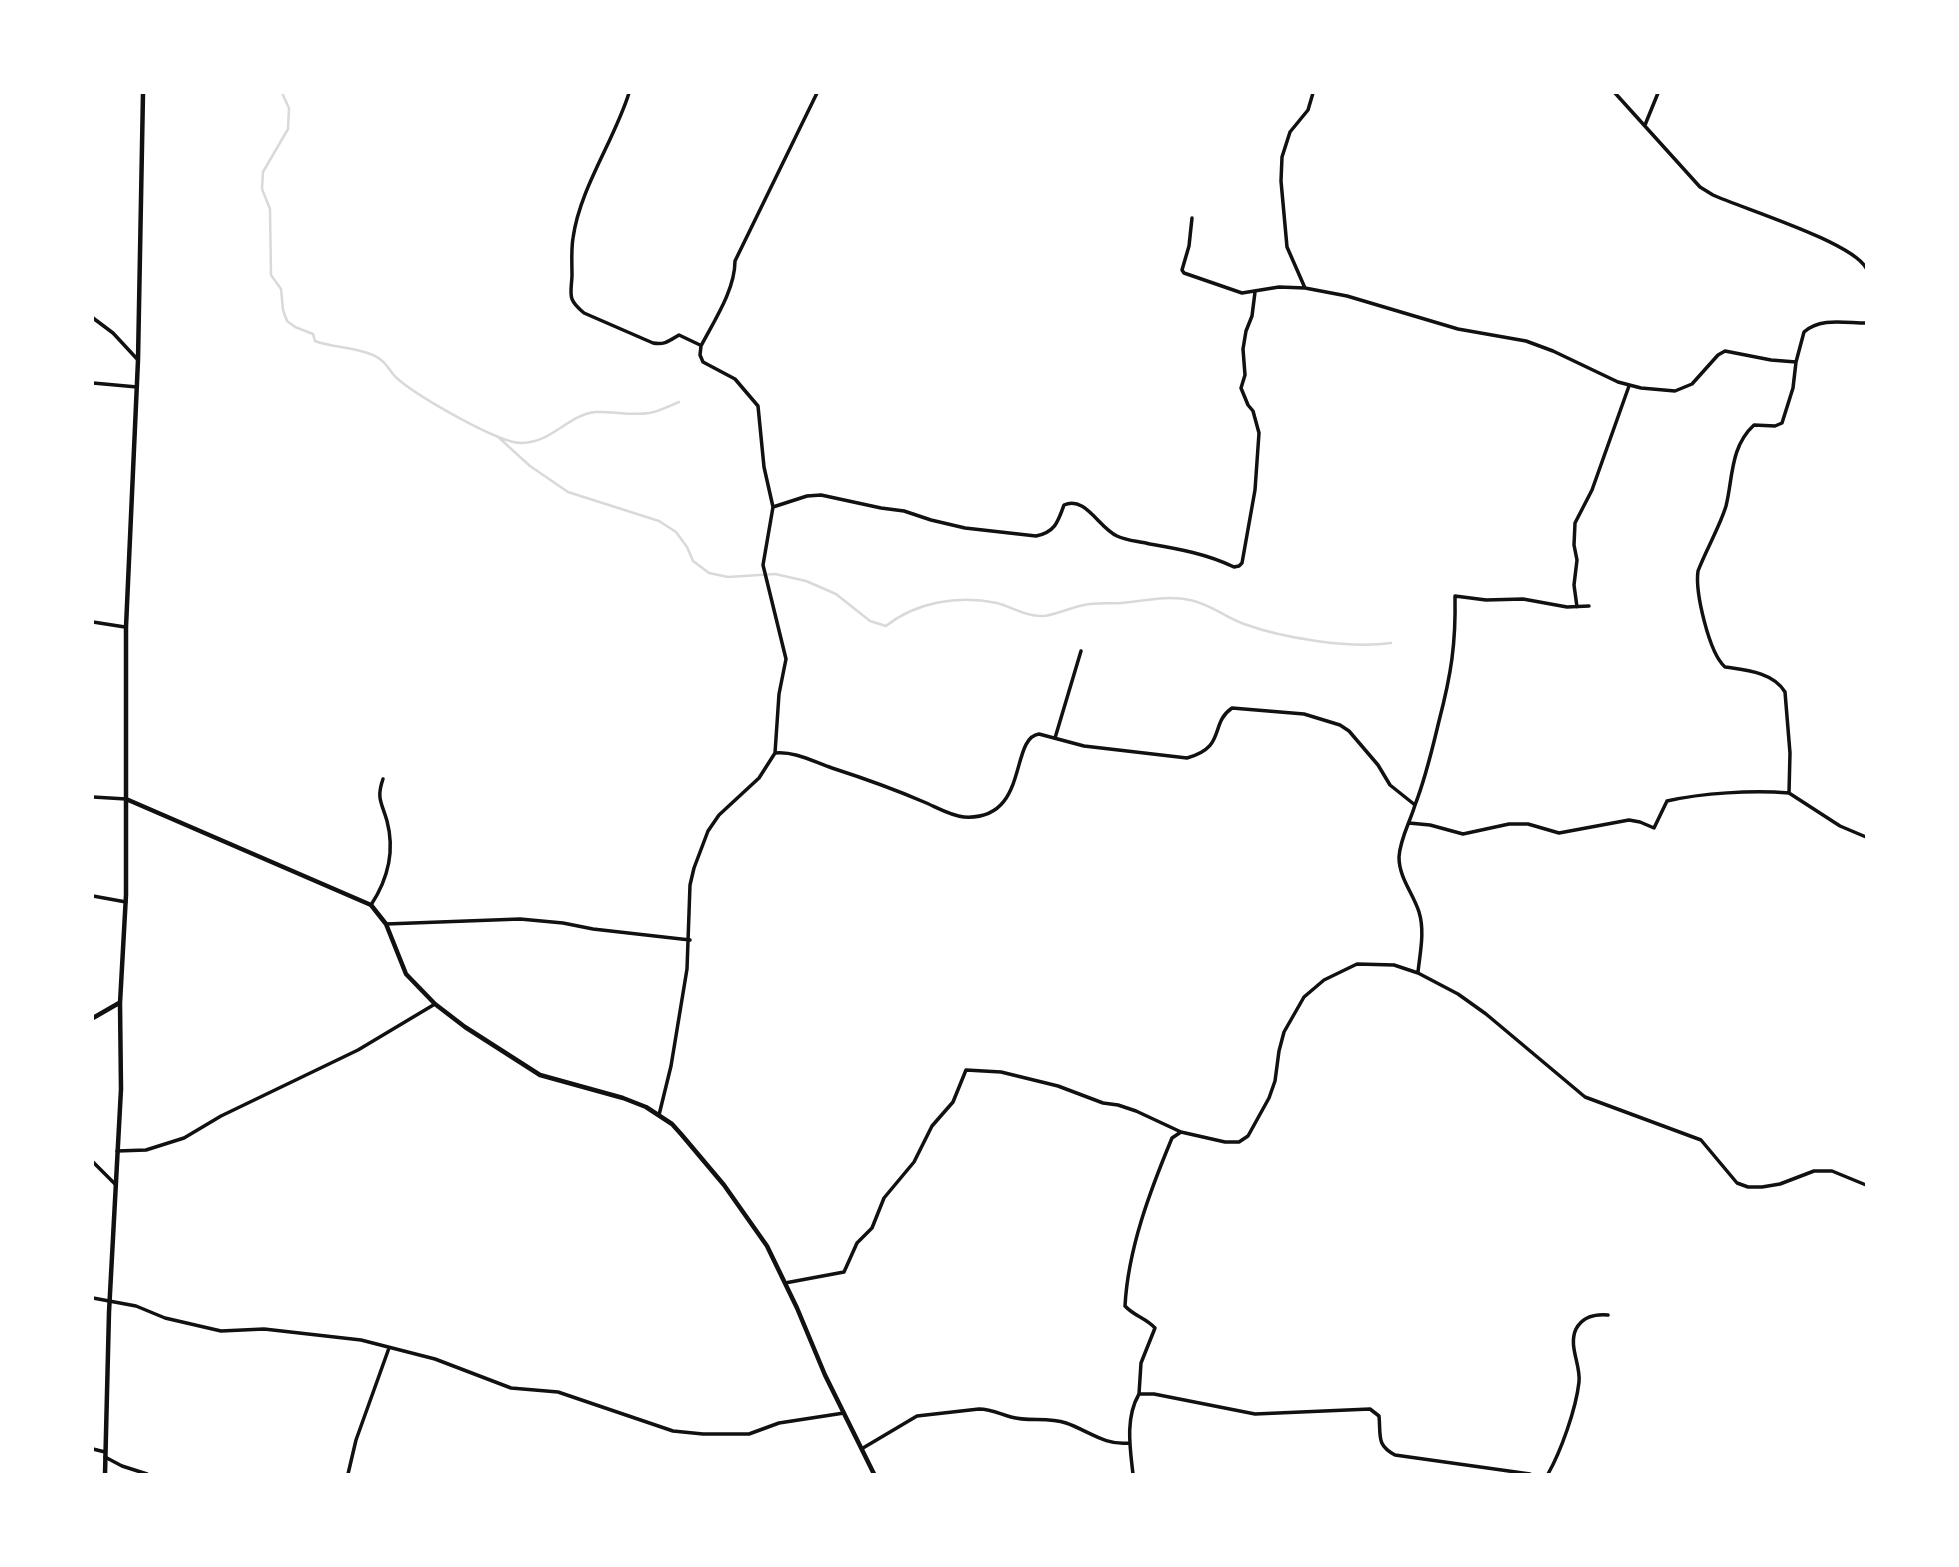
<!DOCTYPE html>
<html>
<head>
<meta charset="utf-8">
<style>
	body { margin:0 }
	#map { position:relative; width:1959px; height:1567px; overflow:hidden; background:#fff; font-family:"Varela Round",sans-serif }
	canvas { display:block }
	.frame { position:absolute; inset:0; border:94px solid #fff; pointer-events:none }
</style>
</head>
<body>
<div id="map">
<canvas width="1959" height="1567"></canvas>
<div class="frame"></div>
</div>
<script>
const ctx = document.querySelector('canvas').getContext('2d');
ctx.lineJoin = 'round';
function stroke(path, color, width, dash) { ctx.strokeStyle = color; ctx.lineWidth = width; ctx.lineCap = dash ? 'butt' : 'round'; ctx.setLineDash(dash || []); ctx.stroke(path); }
stroke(new Path2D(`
	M 282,93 L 289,108 L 288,129 L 263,172 L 262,189 L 270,209 L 271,275 L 281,289 L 283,310 L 287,321 L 295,327 L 313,334 L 315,341 C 333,348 367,348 381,360 C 388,365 392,375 399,380 C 418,396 499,444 522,443 C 553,442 568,415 595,412 C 613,411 631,416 649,413 C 658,412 669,406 679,402
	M 497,436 L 530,466 L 568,492 L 659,521 L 676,532 L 687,547 L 693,561 L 709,573 L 728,577 L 775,574 L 806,581 L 836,594 L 870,621 L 886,626 C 916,602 958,595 997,603 C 1012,607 1027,617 1043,616 C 1052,616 1072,607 1084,605 C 1096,602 1109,604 1121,603 C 1143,601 1168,595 1190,600 C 1210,604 1225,617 1244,624 C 1283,638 1349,649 1391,643`), '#d9d9d9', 2.5);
stroke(new Path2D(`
	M 629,93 C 614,141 580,188 573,238 C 571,250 572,263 572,276 C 571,295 567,299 584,313 L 653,343 C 665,345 669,341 679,335 L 700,345
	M 1615,93 L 1700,187 L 1713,195 C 1744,209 1852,242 1866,268
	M 1645,125 L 1658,93
	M 1192,218 L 1189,246 L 1182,270 L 1184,273 L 1242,293 L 1279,287 L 1305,288 L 1347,296 L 1458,329 L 1526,341 L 1553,351 L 1618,382 L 1641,388 L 1675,391 L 1692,384 L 1718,355 L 1725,351 L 1771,360 L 1796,362 L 1804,332 C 1820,317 1846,323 1866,323
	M 1305,288 L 1287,247 L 1281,181 L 1282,157 L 1290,132 L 1308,110 L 1313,93
	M 93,318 L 113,333 L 138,360
	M 1796,362 L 1793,388 L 1782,423 L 1775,426 L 1754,425 C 1730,447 1733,478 1726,506 C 1720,526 1706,550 1698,571 C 1695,592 1709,653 1725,667 C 1745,670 1773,672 1785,692 L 1790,753 L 1789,793 L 1840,826 L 1866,837
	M 93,383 L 137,387
	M 773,507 L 807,496 L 821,495 L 881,508 L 904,511 L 931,520 L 965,528 L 1036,536 C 1055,532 1058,522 1064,505 C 1085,495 1099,528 1117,536 C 1127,541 1139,541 1150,544 C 1179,549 1207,554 1234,567 L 1239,566 L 1242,563 L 1255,490 L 1259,433 L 1253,411 L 1248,405 L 1241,388 L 1245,375 L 1243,349 L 1246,331 L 1252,316 L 1255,292
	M 1577,607 L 1574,585 L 1577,560 L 1574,545 L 1575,523 L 1592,490 L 1629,386
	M 93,622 L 125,627
	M 1055,738 L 1081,651
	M 775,753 C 795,751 814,762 832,768 C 863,778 894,789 924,802 C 936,807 951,816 964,817 C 1030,821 1009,738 1039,734 L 1084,746 L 1187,758 C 1227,747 1209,724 1232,708 L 1304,714 L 1340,725 L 1349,731 L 1378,765 L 1390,785 L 1415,805 C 1410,822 1400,839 1399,857 C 1399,878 1413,893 1419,912 C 1425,931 1420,953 1418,972
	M 93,797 L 126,799
	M 1415,805 C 1426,777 1432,750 1439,721 C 1451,675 1456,644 1455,596 L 1486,600 L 1523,599 L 1567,607 L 1589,606
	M 1409,823 L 1430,825 L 1463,834 L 1509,824 L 1528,824 L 1559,833 L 1629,820 L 1640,822 L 1654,828 L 1667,801 C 1702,793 1752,790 1789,793
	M 93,896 L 126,902
	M 371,905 C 388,879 395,851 387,821 C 382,803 376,799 383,779
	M 386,924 L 520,919 L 563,923 L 593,929 L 690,940
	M 659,1115 L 671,1066 L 687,969 L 690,885 L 694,868 L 708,831 L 719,815 L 759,778 L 775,753 L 779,694 L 786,659 L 763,565 L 773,507 L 764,467 L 758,406 L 735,379 L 703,362 L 700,355 L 701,346 C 714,321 735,290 735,261 L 817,93
	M 117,1151 L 146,1150 L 184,1138 L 221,1116 L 358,1050 L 435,1004
	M 93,1162 L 115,1184
	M 785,1283 L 844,1272 L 857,1243 L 872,1228 L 884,1198 L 914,1162 L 932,1126 L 953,1102 L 966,1070 L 1001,1072 L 1058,1086 L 1103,1103 L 1118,1105 L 1136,1111 L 1181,1132
	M 93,1298 L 136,1306 L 165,1318 L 221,1331 L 264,1329 L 361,1340 L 435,1359 L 511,1388 L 558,1392 L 673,1431 L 703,1434 L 749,1434 L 779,1423 L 844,1413
	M 1139,1394 L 1141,1363 L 1155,1328 C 1146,1318 1134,1316 1125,1306 C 1128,1249 1150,1191 1172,1138 L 1181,1132 L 1225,1142 L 1239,1142 L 1248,1136 L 1269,1098 L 1275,1081 L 1279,1051 L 1284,1032 L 1304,997 L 1324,980 L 1357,964 L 1394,965 L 1418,973 L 1458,994 L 1486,1014 L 1585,1097 L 1701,1140 L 1737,1183 L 1748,1187 L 1762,1187 L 1780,1184 L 1814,1171 L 1832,1171 L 1866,1185
	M 863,1448 L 917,1416 L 979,1409 C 991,1409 1000,1414 1011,1417 C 1028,1422 1048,1417 1066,1423 C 1087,1430 1105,1446 1129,1443
	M 93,1449 L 105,1452
	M 105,1457 L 122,1466 L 147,1474
	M 348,1474 L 356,1440 L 389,1348
	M 1133,1474 C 1130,1448 1125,1418 1139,1394 L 1154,1394 L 1255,1414 L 1370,1409 L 1379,1416 C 1381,1436 1376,1445 1395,1455 L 1530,1474
	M 1548,1474 C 1561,1451 1576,1409 1579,1382 C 1581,1365 1568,1346 1576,1329 C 1583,1316 1595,1314 1608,1315`), '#111', 3.5);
stroke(new Path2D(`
	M 126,799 L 371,905 L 386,924 L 406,974 L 435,1004 L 465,1027 L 540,1075 L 623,1098 L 646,1107 L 672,1124 L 681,1134 L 724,1185 L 767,1246 L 797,1308 L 825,1375 L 874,1474
	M 93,1018 L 119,1003
	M 105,1474 L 109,1312 L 121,1089 L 120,1003 L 126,895 L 126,627 L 138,360 L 143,93`), '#111', 4.5);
</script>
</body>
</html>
